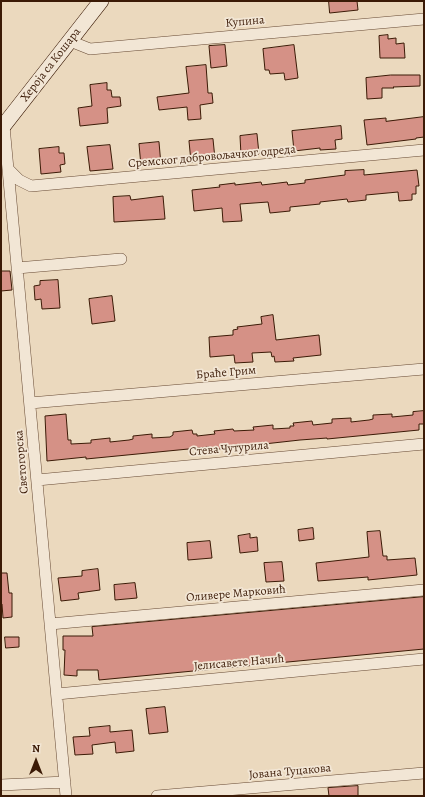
<!DOCTYPE html>
<html>
<head>
<meta charset="utf-8">
<style>
	body { margin:0 }
	#map { position:relative; width:425px; height:797px; overflow:hidden; background:#ebd9be; font-family:Alegreya,serif }
	canvas { display:block }
	.frame { position:absolute; inset:0; border:2px solid #3b1a06; pointer-events:none }
	.north { position:absolute; left:16px; top:741px; width:40px; height:40px; -webkit-text-stroke:3px #f2e6d5; paint-order:stroke; rotate:0deg; font-size:11px; font-weight:700; line-height:16px; text-align:center; color:#3b1a06 }
	.north::after { content:''; display:block; margin:auto; width:14px; height:18px; background:#3b1a06; clip-path:polygon(50% 0,100% 100%,50% 72%,0 100%) }
</style>
</head>
<body>
<div id="map">
<canvas width="425" height="797"></canvas>
<div class="frame"></div>
<div class="north">N</div>
</div>
<script>
const ctx = document.querySelector('canvas').getContext('2d');
ctx.lineJoin = 'round';
function fill(path, color) { ctx.fillStyle = color; ctx.fill(path, 'evenodd'); }
function stroke(path, color, width, dash) { ctx.strokeStyle = color; ctx.lineWidth = width; ctx.lineCap = dash ? 'butt' : 'round'; ctx.setLineDash(dash || []); ctx.stroke(path); }
function drawText(font, color, halo, rows, align = 'center') {
  ctx.font = font + ' Alegreya,serif'; ctx.lineWidth = 3.5; ctx.setLineDash([]); ctx.textBaseline = 'middle'; ctx.strokeStyle = halo; ctx.fillStyle = color; for (const [text, x, y, turn = 0] of rows) {
    ctx.save(); ctx.translate(x, y); ctx.rotate((+turn || 0) * Math.PI / 180); ctx.textAlign = isNaN(turn) ? turn : align; if (halo) ctx.strokeText(text, 0, 0); ctx.fillText(text, 0, 0); ctx.restore();
  }
}
const building = new Path2D(`
	M 329,1 L 357,1 L 358,10 L 330,13 Z
	M 388,35 L 388,39 L 396,38 L 396,44 L 404,43 L 405,58 L 380,58 L 379,36 Z
	M 225,45 L 227,66 L 211,68 L 209,46 Z
	M 294,45 L 298,78 L 285,80 L 284,73 L 270,74 L 269,70 L 265,70 L 263,49 Z
	M 206,65 L 208,93 L 212,93 L 213,103 L 200,105 L 201,119 L 188,120 L 187,107 L 159,110 L 157,97 L 189,93 L 186,67 Z
	M 391,75 L 420,75 L 420,86 L 393,87 L 394,88 L 382,88 L 382,98 L 367,99 L 366,78 Z
	M 107,83 L 107,90 L 111,90 L 112,97 L 120,97 L 121,106 L 107,108 L 108,123 L 80,126 L 78,108 L 92,106 L 90,85 Z
	M 424,117 L 424,137 L 416,138 L 416,139 L 367,145 L 364,120 L 386,118 L 386,121 Z
	M 341,126 L 342,139 L 335,140 L 336,149 L 320,150 L 320,148 L 294,151 L 292,131 Z
	M 257,134 L 259,154 L 241,155 L 240,136 Z
	M 213,139 L 215,159 L 191,162 L 189,141 Z
	M 159,142 L 161,165 L 141,166 L 139,144 Z
	M 110,145 L 113,169 L 90,171 L 87,147 Z
	M 59,147 L 59,153 L 64,153 L 65,164 L 60,165 L 61,172 L 41,174 L 39,149 Z
	M 364,170 L 364,175 L 417,170 L 419,186 L 416,186 L 416,194 L 412,194 L 412,200 L 399,201 L 398,192 L 366,195 L 366,200 L 348,202 L 347,199 L 320,202 L 320,204 L 290,207 L 290,211 L 270,213 L 268,202 L 240,204 L 242,221 L 223,222 L 222,208 L 194,211 L 192,190 L 220,187 L 219,185 L 235,183 L 235,185 L 261,182 L 262,185 L 287,182 L 288,185 L 305,183 L 305,180 L 345,175 L 345,171 Z
	M 130,196 L 131,200 L 163,196 L 165,219 L 114,222 L 113,197 Z
	M 1,271 L 10,271 L 12,290 L 1,291 Z
	M 58,280 L 60,308 L 42,309 L 41,299 L 35,300 L 34,286 L 40,285 L 40,281 Z
	M 112,296 L 115,321 L 92,324 L 89,299 Z
	M 273,315 L 276,340 L 319,335 L 321,355 L 293,358 L 294,361 L 275,362 L 274,356 L 272,357 L 271,352 L 252,353 L 253,362 L 235,363 L 234,355 L 210,357 L 209,337 L 233,335 L 233,330 L 238,329 L 237,327 L 262,324 L 261,317 Z
	M 424,411 L 424,424 L 419,424 L 419,430 L 327,439 L 327,438 L 300,440 L 210,450 L 209,447 L 86,459 L 86,457 L 47,461 L 45,416 L 66,414 L 68,440 L 71,440 L 71,444 L 91,443 L 91,440 L 110,438 L 110,442 L 129,440 L 133,439 L 133,436 L 152,434 L 152,438 L 170,437 L 173,435 L 173,432 L 192,430 L 193,434 L 197,434 L 197,436 L 215,434 L 214,431 L 233,429 L 234,431 L 254,430 L 253,427 L 273,425 L 273,429 L 290,428 L 290,426 L 294,426 L 293,423 L 312,421 L 313,425 L 332,423 L 332,419 L 351,418 L 351,422 L 369,420 L 373,419 L 373,415 L 392,414 L 392,417 L 413,415 L 413,412 Z
	M 313,528 L 314,539 L 299,541 L 298,530 Z
	M 380,531 L 383,556 L 387,556 L 387,560 L 415,558 L 417,575 L 368,580 L 368,577 L 318,581 L 316,563 L 369,557 L 367,532 Z
	M 250,534 L 250,538 L 257,537 L 258,551 L 240,553 L 238,536 Z
	M 210,541 L 212,558 L 188,560 L 187,543 Z
	M 282,562 L 284,581 L 266,582 L 264,563 Z
	M 98,569 L 100,590 L 78,593 L 79,599 L 61,601 L 58,578 L 82,576 L 82,571 Z
	M 1,573 L 7,573 L 9,593 L 12,593 L 12,617 L 3,618 L 2,604 L 1,604 Z
	M 135,583 L 137,598 L 115,600 L 114,585 Z
	M 424,597 L 424,649 L 99,680 L 98,670 L 77,670 L 77,676 L 64,675 L 65,650 L 63,650 L 63,636 L 93,636 L 92,627 Z
	M 5,637 L 19,637 L 19,647 L 6,648 Z
	M 165,707 L 168,732 L 149,734 L 146,709 Z
	M 110,726 L 110,732 L 132,730 L 134,751 L 116,753 L 115,742 L 92,745 L 93,754 L 75,755 L 73,737 L 90,736 L 89,728 Z
	M 358,786 L 358,796 L 329,796 L 328,788 Z`);
fill(building, '#d59186');
stroke(building, '#3b1a06', 1);
const street = new Path2D(`
	M 70,41 L 90,49 L 424,19
	M 4,126 L 66,796
	M 9,170 L 19,180 L 31,186 L 424,150
	M 17,268 L 121,259
	M 30,403 L 424,369
	M 37,480 L 424,444
	M 50,624 L 424,590
	M 57,694 L 424,659
	M 1,785 L 65,782
	M 157,796 L 424,773`);
const secondary = new Path2D(`
	M 1,129 L 101,1`);
stroke(street, '#674a34', 12);
stroke(secondary, '#3b1a06', 16);
stroke(street, '#f2e6d5', 11);
stroke(secondary, '#f2e6d5', 15);
drawText('12px', '#3b1a06', '#f2e6d5', [
	["Купина",245,22,-5],
	["Хероја са Кошара",51,65,-52],
	["Сремског добровољачког одреда",212,157,-5],
	["Браће Грим",226,373,-5],
	["Стева Чутурила",229,449,-5],
	["Светогорска",22,462,-95],
	["Оливере Марковић",236,594,-5],
	["Јелисавете Начић",239,663,-5],
	["Јована Туцакова",290,772,-5]
]);
</script>
</body>
</html>
